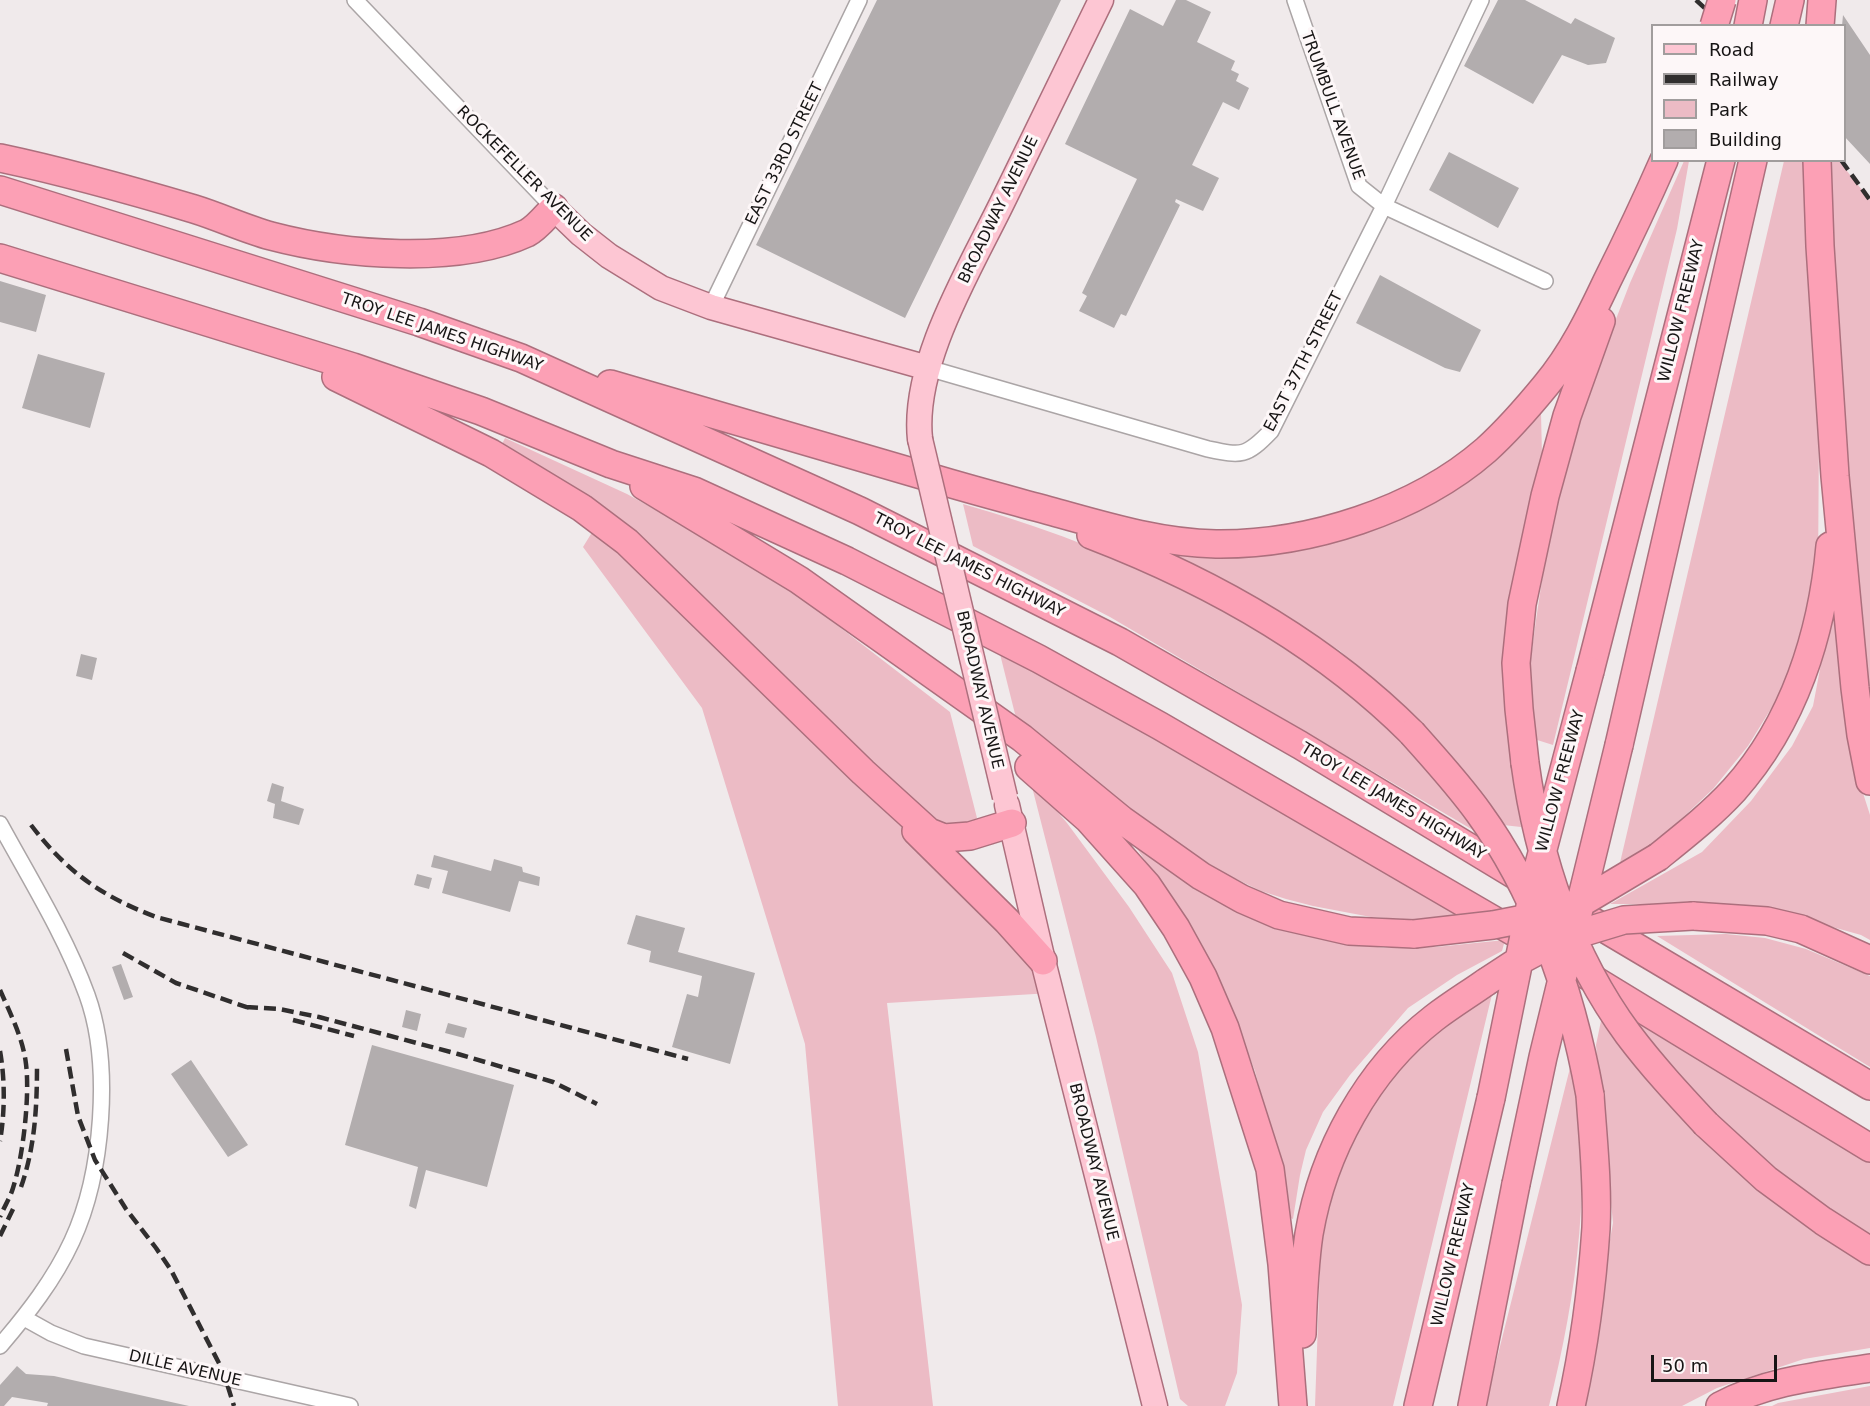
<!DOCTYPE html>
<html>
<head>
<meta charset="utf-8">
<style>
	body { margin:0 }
	#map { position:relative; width:1870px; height:1406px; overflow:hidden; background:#f0eaeb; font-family:"DejaVu Sans",sans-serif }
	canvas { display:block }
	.legend { position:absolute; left:1651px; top:24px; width:195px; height:138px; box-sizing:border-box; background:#fdf7f8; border:2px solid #a19d9d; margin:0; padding:8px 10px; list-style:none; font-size:18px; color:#171515 }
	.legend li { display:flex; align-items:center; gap:12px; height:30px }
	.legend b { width:30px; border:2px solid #a19d9d }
	.scale { position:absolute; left:1651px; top:1355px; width:126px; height:27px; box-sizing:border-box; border:3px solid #171515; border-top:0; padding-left:8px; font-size:18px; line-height:21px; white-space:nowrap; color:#171515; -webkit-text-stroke:4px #fdf7f8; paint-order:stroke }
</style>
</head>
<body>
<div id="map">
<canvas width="1870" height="1406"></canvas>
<ul class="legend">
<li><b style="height:8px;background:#fdc6d3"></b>Road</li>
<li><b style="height:8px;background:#302e2e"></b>Railway</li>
<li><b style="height:16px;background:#ecbbc5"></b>Park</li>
<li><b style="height:16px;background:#b2adae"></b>Building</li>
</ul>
<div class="scale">50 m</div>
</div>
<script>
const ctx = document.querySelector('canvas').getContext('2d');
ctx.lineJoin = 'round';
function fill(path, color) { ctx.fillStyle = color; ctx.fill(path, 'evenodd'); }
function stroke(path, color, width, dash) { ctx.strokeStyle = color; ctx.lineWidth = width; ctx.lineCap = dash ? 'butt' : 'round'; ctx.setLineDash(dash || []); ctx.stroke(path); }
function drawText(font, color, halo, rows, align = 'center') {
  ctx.font = font + ' "DejaVu Sans",sans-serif'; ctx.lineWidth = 6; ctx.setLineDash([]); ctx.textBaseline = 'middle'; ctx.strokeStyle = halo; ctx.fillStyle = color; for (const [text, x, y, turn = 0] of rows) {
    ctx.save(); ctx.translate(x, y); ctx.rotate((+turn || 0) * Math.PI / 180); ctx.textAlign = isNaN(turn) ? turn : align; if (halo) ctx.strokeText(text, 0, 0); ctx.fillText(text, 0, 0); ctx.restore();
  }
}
fill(new Path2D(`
	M 1684,161 L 1689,161 L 1677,229 L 1553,745 L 1534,739 L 1525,703 L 1536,620 L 1549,534 L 1581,409 L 1630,283 Z
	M 1784,161 L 1803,162 L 1819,428 L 1818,576 L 1801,639 L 1777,699 L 1748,746 L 1713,789 L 1658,841 L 1619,867 Z
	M 1817,161 L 1839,161 L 1870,200 L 1870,781 Z
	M 1541,413 L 1542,455 L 1533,490 L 1518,794 L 1521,827 L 1503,825 L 1420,723 L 1339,650 L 1176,560 L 1182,550 L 1271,553 L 1499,451 Z
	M 505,438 L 627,494 L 699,534 L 785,585 L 950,712 L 977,818 L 968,827 L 943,830 L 771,666 L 652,547 L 613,515 L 561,479 L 502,444 Z
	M 963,504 C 1116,548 1268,617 1387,724 C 1420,754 1446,789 1473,824 L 1473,830 L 1110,617 L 973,546 Z
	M 599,521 L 968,882 L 1051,993 L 887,1003 L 933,1406 L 838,1406 L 805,1044 L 702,708 L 583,547 Z
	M 1837,608 L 1856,771 L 1870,815 L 1870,940 L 1861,935 L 1790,915 L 1738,904 L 1610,904 L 1702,852 L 1751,801 L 1792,746 L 1813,706 L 1824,648 Z
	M 997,642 L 1471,916 L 1418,920 L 1371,917 L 1313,906 L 1286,899 L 1261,891 L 1226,874 L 1180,846 L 1146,823 L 1016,718 Z
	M 1030,779 L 1067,823 L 1129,907 L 1172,973 L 1198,1052 L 1242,1305 L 1237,1373 L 1225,1406 L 1188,1406 L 1180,1399 L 1096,1037 Z
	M 1133,843 L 1326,939 L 1384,948 L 1436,947 L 1505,940 L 1502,951 L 1457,975 L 1408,1008 L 1350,1075 L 1323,1112 L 1306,1150 L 1300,1175 L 1293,1219 L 1288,1217 L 1282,1175 L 1255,1071 L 1233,1015 L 1174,903 Z
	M 1726,934 L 1765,938 L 1806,949 L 1870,976 L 1870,1067 L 1657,936 Z
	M 1494,986 L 1393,1406 L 1315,1406 L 1322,1210 L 1340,1156 L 1410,1048 Z
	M 1626,1008 L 1870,1158 L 1870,1237 L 1827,1209 L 1758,1157 L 1659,1060 Z
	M 1602,1016 L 1631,1060 L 1670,1104 L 1709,1143 L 1801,1222 L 1870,1266 L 1870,1348 L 1804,1359 L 1717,1388 L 1682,1406 L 1578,1406 L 1587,1368 L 1613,1223 L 1596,1045 Z
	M 1572,1060 C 1594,1174 1577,1294 1549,1406 L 1485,1406 Z
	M 1870,1386 L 1870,1406 L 1772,1406 L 1778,1403 Z`), '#ecbbc5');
fill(new Path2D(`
	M 877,0 L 1061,0 L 905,318 L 756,245 Z
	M 1176,0 L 1186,0 L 1211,12 L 1197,42 L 1235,61 L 1231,70 L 1239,74 L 1236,81 L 1249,88 L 1239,110 L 1223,102 L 1192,165 L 1219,178 L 1203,211 L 1176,199 L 1175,202 L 1180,205 L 1126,316 L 1121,314 L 1114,328 L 1079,311 L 1087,296 L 1082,293 L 1137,179 L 1065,144 L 1130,9 L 1163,26 Z
	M 1498,0 L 1525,0 L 1571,24 L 1575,18 L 1615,38 L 1606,63 L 1588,65 L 1562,55 L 1533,104 L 1464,66 Z
	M 1843,15 L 1870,55 L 1870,164 L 1844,136 L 1844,26 L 1842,26 Z
	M 1449,152 L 1519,188 L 1498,228 L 1429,190 Z
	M 1380,275 L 1481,330 L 1460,372 L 1445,368 L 1356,323 Z
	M 0,281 L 46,295 L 36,332 L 0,322 Z
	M 38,354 L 105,373 L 90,428 L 22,408 Z
	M 81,654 L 97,658 L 92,680 L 76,676 Z
	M 272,783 L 284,787 L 281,801 L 304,809 L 299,825 L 273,818 L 275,804 L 267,801 Z
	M 434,855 L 491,871 L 494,859 L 522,867 L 523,872 L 540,877 L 539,886 L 519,881 L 510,912 L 442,893 L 448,871 L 431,867 Z
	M 417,874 L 432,878 L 429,889 L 414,885 Z
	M 636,915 L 685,928 L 678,952 L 755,973 L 730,1064 L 672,1047 L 687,994 L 698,997 L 702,976 L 649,962 L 651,951 L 627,944 Z
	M 121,964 L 133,997 L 124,1000 L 112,967 Z
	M 406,1010 L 421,1014 L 417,1031 L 402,1027 Z
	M 448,1023 L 467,1028 L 464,1038 L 445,1033 Z
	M 372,1045 L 514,1085 L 487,1187 L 426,1170 L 416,1209 L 409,1206 L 418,1167 L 345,1145 Z
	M 191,1060 L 248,1145 L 228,1157 L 171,1074 Z
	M 17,1366 L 26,1374 L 54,1376 L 189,1406 L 47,1406 L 48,1403 L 12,1397 L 4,1406 L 0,1406 L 0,1385 Z`), '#b2adae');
const street = new Path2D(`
	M 355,0 L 554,208
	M 1295,0 L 1359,186 L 1384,206 L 1545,281
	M 711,307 L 859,0
	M 928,368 L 1208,449 C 1242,456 1246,457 1271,431 L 1384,206 L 1481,0
	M 0,824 C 30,879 65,935 87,995 C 112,1064 103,1174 72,1241 C 54,1280 28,1313 0,1346
	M 24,1318 L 51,1333 L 84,1346 L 350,1406`);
const primary = new Path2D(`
	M 554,208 L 581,234 L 609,256 L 661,288 L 711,307 L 928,368
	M 920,439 C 912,363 970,269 1003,201 C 1036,134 1069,67 1101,0
	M 1007,805 L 1043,961 L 1155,1406`);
const highway = new Path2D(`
	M 1748,26 L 1753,0
	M 1784,26 L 1790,0
	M 1820,26 L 1822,0
	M 0,158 C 66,172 130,190 194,209 C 220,217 245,229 271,236 C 343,255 458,265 527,233 C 537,228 546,216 554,208
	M 1817,160 L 1820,246 L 1835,476 L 1855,688 L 1861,735 L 1870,781
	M 0,190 L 419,322 L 521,358 L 860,511 L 1120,642 L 1300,745 L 1528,883
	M 0,258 L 353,367 L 481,411 L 611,464 L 694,491 L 847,561 L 1039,659 L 1160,726 L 1514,932
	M 336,377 L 491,453 L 582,508 L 627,542 L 863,772 L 929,832 L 944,838 L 970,836 L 1012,823
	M 610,384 C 717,415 825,447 932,478 C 975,491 1018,502 1061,514 C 1111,528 1163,543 1216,544 C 1308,545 1416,511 1486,450 C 1508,430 1528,407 1546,385 C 1572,354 1590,317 1607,281 C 1627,241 1646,201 1664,160
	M 644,486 L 799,580 L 1022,738 L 1122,820 L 1201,876 L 1242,899 L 1279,915 L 1349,931 L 1414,934
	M 1091,535 C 1208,580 1323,644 1412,733
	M 1590,671 L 1721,160
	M 1619,745 L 1753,160
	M 1525,763 L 1519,709 L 1516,663 L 1522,604 L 1545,496 L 1567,416 L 1601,321
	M 1029,767 L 1088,819 L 1147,885 L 1176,928 L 1203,977 L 1225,1028 L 1270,1169 L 1282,1264 L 1293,1406
	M 916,831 L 1007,921 L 1043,961
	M 1658,857 C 1684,836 1711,815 1734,790 C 1794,723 1822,634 1830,546
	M 1693,916 L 1767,921 L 1801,929 L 1870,960
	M 1587,918 L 1870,1086
	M 1588,976 L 1870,1148
	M 1706,1124 L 1766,1179 L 1823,1221 L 1870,1251
	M 1302,1334 C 1303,1301 1304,1267 1309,1234 C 1323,1152 1367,1070 1434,1018 C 1451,1005 1469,994 1486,982
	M 1418,1406 L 1491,1098
	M 1472,1406 L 1516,1184
	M 1571,1406 C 1584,1348 1592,1288 1596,1228 C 1598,1184 1593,1139 1590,1095
	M 1720,1406 C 1767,1381 1818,1376 1870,1368`);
stroke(street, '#aba5a6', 18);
stroke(primary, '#ac6f7d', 27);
stroke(highway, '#ac6f7d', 30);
stroke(street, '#fff', 15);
stroke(primary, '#fdc6d3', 24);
stroke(highway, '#fca0b5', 27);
stroke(new Path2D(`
	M 1696,0 L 1724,26
	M 1841,160 L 1870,200
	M 31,825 C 67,872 101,896 156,917 L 688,1059
	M 123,953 L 176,983 L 252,1009
	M 0,990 C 10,1013 23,1038 26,1064 C 30,1096 23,1157 13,1188 C 10,1198 4,1207 0,1217
	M 246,1007 L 279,1009 L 319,1017 L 458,1054 L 553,1082 L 597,1104
	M 293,1020 L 354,1036
	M 66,1049 L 78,1116 L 95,1160 L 126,1209 L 156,1248 L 171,1270 L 223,1371 L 234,1406
	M 0,1051 C 5,1079 5,1112 0,1141
	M 21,1187 C 35,1147 37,1107 37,1065
	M 0,1236 L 14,1207`), '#302e2e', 4.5, [12, 6]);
const primaryBridge = new Path2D(`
	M 920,439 L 1005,797`);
const highwayBridge = new Path2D(`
	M 1714,26 L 1722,0
	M 1412,733 C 1435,759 1459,785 1479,813 C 1539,896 1572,996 1590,1095
	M 1525,763 C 1538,859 1570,955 1628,1034 C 1652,1066 1679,1095 1706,1124
	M 1414,934 L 1493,925 L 1569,910 L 1658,857
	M 1486,982 L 1515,963 L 1558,940 L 1624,920 L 1693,916
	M 1491,1098 L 1537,872 L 1590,671
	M 1516,1184 L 1543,1057 L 1619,745`);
stroke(primaryBridge, '#ac6f7d', 27, []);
stroke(highwayBridge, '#ac6f7d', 30, []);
stroke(primaryBridge, '#fdc6d3', 24);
stroke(highwayBridge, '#fca0b5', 27);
drawText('16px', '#171515', '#fdf7f8', [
	["TRUMBULL AVENUE",1332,106,70],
	["EAST 33RD STREET",785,154,-64],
	["ROCKEFELLER AVENUE",524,174,45],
	["BROADWAY AVENUE",999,210,-64],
	["WILLOW FREEWAY",1682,311,-76],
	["TROY LEE JAMES HIGHWAY",442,333,19],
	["EAST 37TH STREET",1304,362,-63],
	["TROY LEE JAMES HIGHWAY",969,566,27],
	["BROADWAY AVENUE",979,690,77],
	["WILLOW FREEWAY",1561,781,-75],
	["TROY LEE JAMES HIGHWAY",1393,802,31],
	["BROADWAY AVENUE",1093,1162,76],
	["WILLOW FREEWAY",1454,1255,-77],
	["DILLE AVENUE",185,1369,13]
]);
</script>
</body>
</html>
